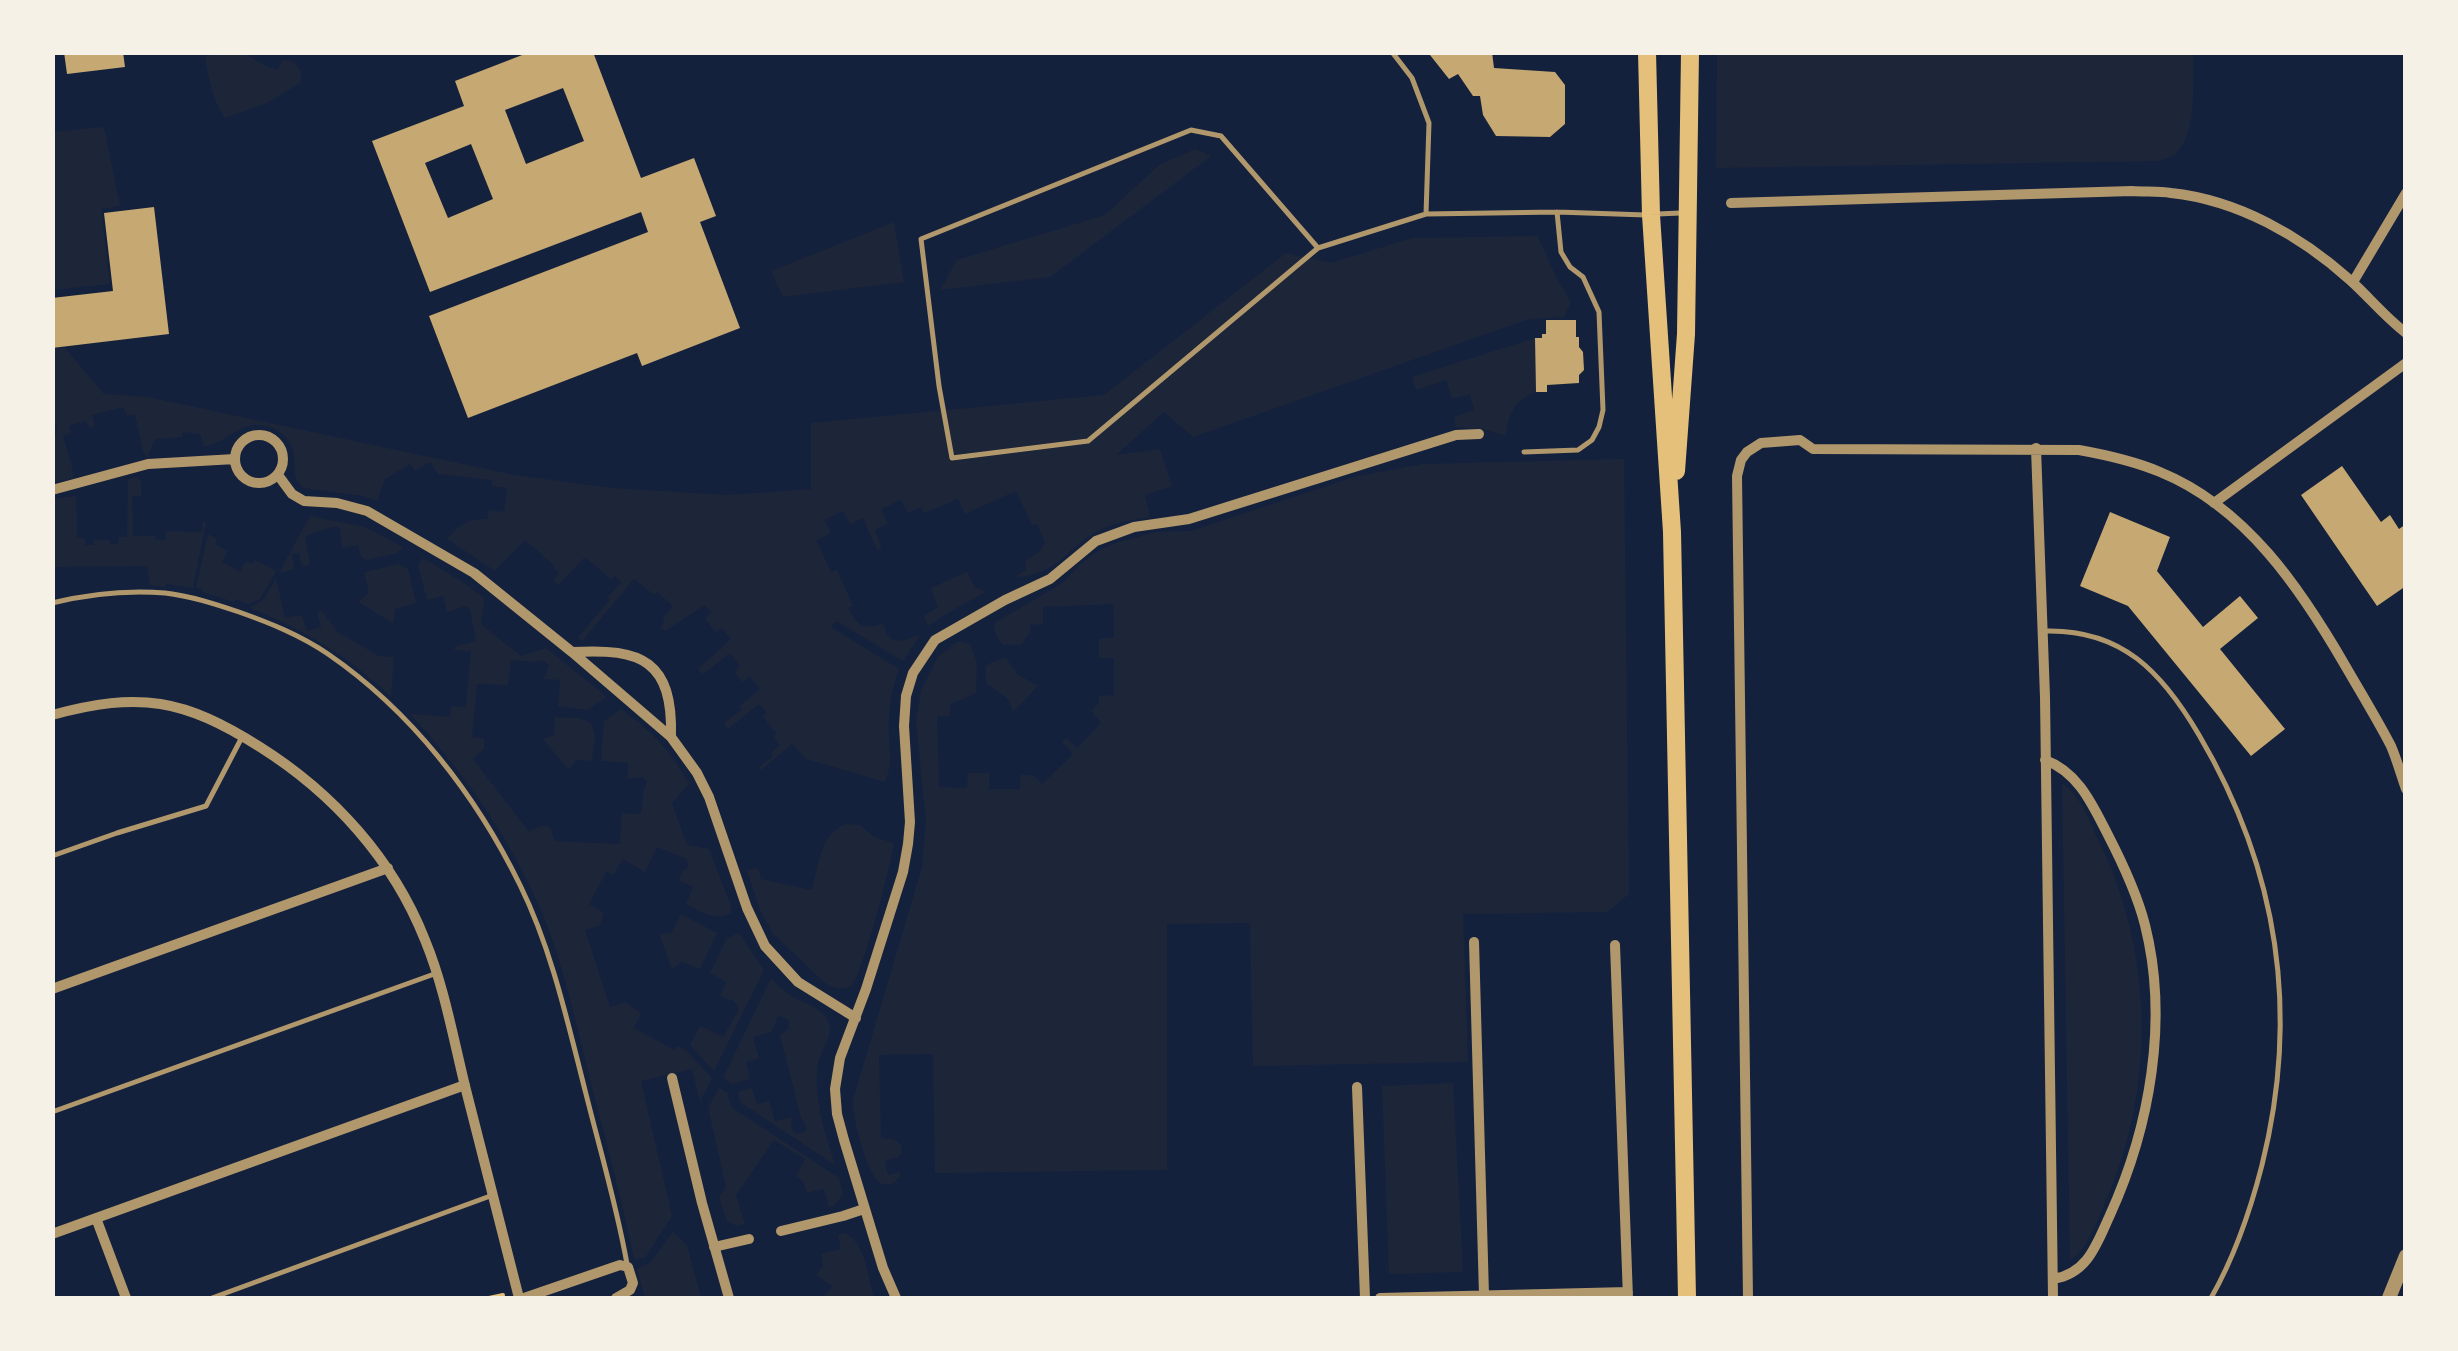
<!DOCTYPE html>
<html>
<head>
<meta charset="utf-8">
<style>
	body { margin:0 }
	#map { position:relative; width:2458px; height:1351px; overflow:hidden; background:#14213d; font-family:Raleway,sans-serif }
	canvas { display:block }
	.frame { position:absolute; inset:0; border:55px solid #f6f1e7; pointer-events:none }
</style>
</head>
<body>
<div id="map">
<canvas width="2458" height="1351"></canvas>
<div class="frame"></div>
</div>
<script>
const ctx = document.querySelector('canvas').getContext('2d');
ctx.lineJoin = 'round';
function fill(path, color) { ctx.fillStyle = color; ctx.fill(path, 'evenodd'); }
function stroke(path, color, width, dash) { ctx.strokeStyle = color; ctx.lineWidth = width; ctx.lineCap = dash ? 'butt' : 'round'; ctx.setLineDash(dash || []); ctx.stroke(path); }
fill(new Path2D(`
	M 211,53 L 243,53 L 266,66 L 278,70 L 282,60 L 294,62 L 301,72 L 300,83 L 267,103 L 225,118 C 212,99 209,79 205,57 L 211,55 Z
	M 1717,53 L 2194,53 C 2192,80 2198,137 2174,155 C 2172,156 2161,160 2158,161 L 1716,168 Z
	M 104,127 L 120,206 L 101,209 L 110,284 L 53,290 L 53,132 Z
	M 1195,149 L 1211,156 L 1050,277 L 940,290 L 957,260 L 1105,215 L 1159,165 Z
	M 894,222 L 904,282 L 783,297 L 771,271 Z
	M 1538,236 L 1556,277 L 1571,302 L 1564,317 L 1529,319 L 1193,437 L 1164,412 L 1116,455 L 1160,449 L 1172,486 L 1145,495 L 1150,517 C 1132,520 1112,523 1096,532 C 1061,553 1059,574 1013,578 L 1026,570 L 1025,561 L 1039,552 L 1045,543 L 1037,524 L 1032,525 L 1016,491 L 965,514 L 958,499 L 924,513 L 921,507 L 908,513 L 901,500 L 881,509 L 888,524 L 875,530 L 882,548 L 877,550 L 863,518 L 850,524 L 843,511 L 824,520 L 831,533 L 816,540 L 831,572 L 837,570 L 853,606 L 848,608 C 857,626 864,630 883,624 C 891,648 900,641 920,635 L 903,661 L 836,621 L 831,627 L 899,669 C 891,690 888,711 889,734 C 889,758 894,757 885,782 L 806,759 L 792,744 L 761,770 L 759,767 L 773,756 L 771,753 L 780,745 L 774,737 L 777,734 L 763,717 L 767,712 L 759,704 L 728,729 L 724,723 L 742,709 L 740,706 L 760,689 L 750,676 L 742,682 L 734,672 L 740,666 L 730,653 L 703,674 L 698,669 L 731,639 L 722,628 L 716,632 L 705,619 L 711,613 L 705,605 L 665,631 L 660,627 L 665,621 L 662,618 L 673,606 L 657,592 L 654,595 L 634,579 L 582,641 L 578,637 L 610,600 L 608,597 L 621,582 L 615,576 L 611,579 L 585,557 L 558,585 L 553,581 L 559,573 L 553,567 L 554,565 L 525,540 L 495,571 L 447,539 C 459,525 468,518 487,519 L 489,510 L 504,512 L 507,488 L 492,486 L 492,480 L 438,474 L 430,462 L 415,471 L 410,464 L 385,479 L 377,501 L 363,496 L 303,488 C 290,475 297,466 293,451 C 288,432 266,421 248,426 C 233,430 223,443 204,447 L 200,434 L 183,432 L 182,437 L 155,439 L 147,458 L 143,451 L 135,414 L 127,416 L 123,407 L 92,415 L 95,426 L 89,427 L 86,421 L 69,426 L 71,433 L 63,436 L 73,471 L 73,478 L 53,482 L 53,436 L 56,436 L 57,423 L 53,423 L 53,349 L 65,348 L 104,394 L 148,397 L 514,475 L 612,488 L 727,495 L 811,489 L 811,423 L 1104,395 L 1286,253 L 1331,263 L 1412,238 Z
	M 1535,338 L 1536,392 C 1516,399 1507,415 1506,436 L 1484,429 L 1456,427 L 1454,417 L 1474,410 L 1470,394 L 1452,399 L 1446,380 L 1416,390 L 1412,377 Z
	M 1624,459 L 1629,894 L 1607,912 L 1463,914 L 1468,1062 L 1253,1066 L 1250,923 L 1167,924 L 1167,1170 L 935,1173 L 933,1054 L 879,1055 L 881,1138 L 894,1139 L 901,1145 L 902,1153 L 898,1157 L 885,1161 L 888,1175 L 900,1172 L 900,1177 L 890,1185 L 879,1183 C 865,1167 853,1121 853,1100 L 922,867 L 926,821 L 916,721 L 921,690 L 938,657 L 949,648 L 957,642 L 964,642 L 971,645 L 977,663 L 976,693 L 951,704 L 949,716 L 937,716 L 939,787 L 967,788 L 968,773 L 989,773 L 989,789 L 1020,789 L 1021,775 L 1033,775 L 1042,784 L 1073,754 L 1062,742 L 1066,738 L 1077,748 L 1101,723 L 1091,711 L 1099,703 L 1099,696 L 1114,695 L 1114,658 L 1099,658 L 1099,639 L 1114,637 L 1113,604 L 1043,607 L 1043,624 L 1030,625 L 1030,632 L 1022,644 L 1002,645 L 994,631 L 996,622 L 1061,584 L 1084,561 L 1103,548 L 1118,542 L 1156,532 L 1191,531 L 1354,477 L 1422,464 Z
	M 137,477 L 141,482 L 141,496 L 132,496 L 133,536 L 155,536 L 156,540 L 165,540 L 166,531 L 202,532 L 203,522 L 206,522 L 193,588 L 166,584 L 165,587 L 150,585 L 147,566 L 54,567 L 53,499 L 76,496 L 77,538 L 85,539 L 85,545 L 94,545 L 94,540 L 109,540 L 110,544 L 118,544 L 119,537 L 127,537 L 128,482 L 131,478 Z
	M 310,516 L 365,527 L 403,547 L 398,553 L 367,560 L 361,557 L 358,545 L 342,548 L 340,529 L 336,526 L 305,536 L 310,565 L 302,566 L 299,553 L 292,554 L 294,569 L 279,573 Z
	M 208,534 L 217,539 L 215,544 L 228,551 L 222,562 L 240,572 L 246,561 L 253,564 L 255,560 L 276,571 L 260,599 L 248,604 L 236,599 L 234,602 L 202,592 L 203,589 L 196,588 Z
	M 423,558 L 461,581 L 484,598 L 481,624 L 521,656 L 546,648 L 607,697 L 587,710 L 558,706 L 560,680 L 544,679 L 549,666 L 545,661 L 540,660 L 536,662 L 511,660 L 508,685 L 477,684 L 472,737 L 484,739 L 484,749 L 473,759 L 529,832 C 538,827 541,823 551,828 L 554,841 L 620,844 L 622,813 L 641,814 L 644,789 L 647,782 L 643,777 L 628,779 L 628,763 L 601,761 L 604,721 L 621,709 C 654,734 669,748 689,784 L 672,803 L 687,845 L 709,849 L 731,906 L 731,913 C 714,921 702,912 686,904 L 693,887 L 679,880 L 683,871 L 688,867 L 687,859 L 657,847 L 645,872 L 623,859 L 613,875 L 606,872 L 589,904 L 604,913 L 600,925 L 585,930 L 610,1007 L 625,1002 L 641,1013 L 634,1028 L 674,1050 L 677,1046 L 686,1050 L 712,1078 L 700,1102 L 692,1069 L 641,1081 L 672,1216 L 645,1258 L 634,1259 C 623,1204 608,1149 594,1095 C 577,1029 564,959 535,897 C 504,829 460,768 410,714 L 450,717 L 451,706 L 466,707 L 471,651 L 455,650 L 454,647 L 476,641 L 470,609 L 466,606 L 447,612 L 443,596 L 427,600 L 418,565 Z
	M 399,564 L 408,569 L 416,603 L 395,609 L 393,623 L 358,602 L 369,593 L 364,572 Z
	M 967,572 L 975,588 L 983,590 L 984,593 L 946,614 L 928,626 L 924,616 L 938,607 L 931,588 Z
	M 276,578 L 285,618 L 302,615 L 307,631 L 321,627 L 317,612 L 322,611 L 338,632 L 379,656 L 394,657 L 391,697 C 350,657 303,629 250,608 L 264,599 Z
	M 1006,658 L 1017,674 L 1038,686 L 1013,712 L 1008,699 L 986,683 L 986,666 L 992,662 Z
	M 555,717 L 580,718 L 591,723 L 595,736 L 592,761 L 576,760 L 569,770 L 543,739 L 554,735 Z
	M 2062,784 C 2080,793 2090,823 2099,841 C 2155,958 2156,1092 2102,1210 C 2095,1226 2085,1253 2070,1260 Z
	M 846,824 L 860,825 L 874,837 L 894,843 C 891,863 863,975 851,986 C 849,987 846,988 844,989 L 833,987 L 825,983 L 773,934 L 759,908 L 747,870 L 758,868 L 761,879 L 812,890 C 819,865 819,835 846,824 Z
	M 681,914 L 717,933 L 700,969 L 682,962 L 672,969 L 659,934 L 671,933 Z
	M 739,933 L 764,970 L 714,1071 L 690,1045 L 700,1026 L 723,1037 L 739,1009 L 734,1001 L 720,996 L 726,982 L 710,973 L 727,938 Z
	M 771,978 C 778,986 785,992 795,998 C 806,1004 820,1007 827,1019 C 836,1033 821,1049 818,1064 C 813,1097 825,1133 835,1165 L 740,1102 L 738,1092 L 752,1088 L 757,1104 L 769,1101 L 775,1121 L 792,1117 C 792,1125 789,1129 797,1134 L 803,1133 L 807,1128 L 801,1118 L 780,1035 L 789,1028 L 788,1019 L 778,1016 L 772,1032 L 753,1037 L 759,1058 L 746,1062 L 750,1079 L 732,1084 L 723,1078 Z
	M 1453,1083 L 1463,1272 L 1389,1274 L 1382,1086 Z
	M 719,1088 L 727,1092 L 731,1107 L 839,1178 L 843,1195 L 835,1205 L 829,1207 L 824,1189 L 807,1193 L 803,1181 L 796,1176 L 805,1159 L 774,1140 L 736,1195 L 745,1224 L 737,1226 L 727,1222 L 719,1197 L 726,1187 L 708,1108 Z
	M 673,1232 L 687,1245 L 701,1298 L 645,1298 L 637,1269 L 650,1263 Z
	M 844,1233 C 866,1241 868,1278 874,1298 L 823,1298 L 832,1286 L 816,1275 L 823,1265 L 821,1254 L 841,1249 L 838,1235 Z`), '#1d2539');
fill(new Path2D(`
	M 64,52 L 123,52 L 125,67 L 67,74 Z
	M 530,52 L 593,52 L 641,178 L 694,158 L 716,216 L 700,222 L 740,328 L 642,366 L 637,353 L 468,418 L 429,316 L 648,232 L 641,212 L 430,292 L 372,141 L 464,106 L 455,81 ZM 563,88 L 584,141 L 526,164 L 505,110 ZM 471,144 L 493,199 L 448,218 L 425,163 Z
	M 1434,52 L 1492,52 L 1494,68 L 1555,72 L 1565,85 L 1565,124 L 1550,137 L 1496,136 L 1483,115 L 1480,96 L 1473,96 L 1458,74 L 1449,79 L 1430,55 Z
	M 154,207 L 169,334 L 52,348 L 52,298 L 113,291 L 104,213 Z
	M 1546,320 L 1576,320 L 1576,337 L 1579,337 L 1579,347 L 1583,352 L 1584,370 L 1579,375 L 1579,383 L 1547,385 L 1547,392 L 1536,392 L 1535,338 L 1542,338 L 1542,334 L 1546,334 Z
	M 2342,466 L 2381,522 L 2390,515 L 2399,529 L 2406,524 L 2406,586 L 2377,606 L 2301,495 Z
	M 2110,512 L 2170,537 L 2157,571 L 2203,627 L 2240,596 L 2258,618 L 2220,649 L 2285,729 L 2251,756 L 2128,606 L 2080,586 Z`), '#c6a872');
stroke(new Path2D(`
	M 489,1298 L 503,1295`), '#e5c07b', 4);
stroke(new Path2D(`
	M 1392,52 L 1412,78 L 1429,123 L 1426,214
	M 1657,214 L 1681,213
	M 1318,248 L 1221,136 L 1191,130 L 921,239 L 939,386 L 952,458 L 1088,441 L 1318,248 L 1426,214 L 1557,212 L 1646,215
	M 1524,452 L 1578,450 L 1592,440 L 1599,427 L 1603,410 L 1599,312 L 1583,277 L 1570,267 L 1561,252 L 1557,212
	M 52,603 C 89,594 127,590 165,593 C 191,596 215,604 239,612 C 270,623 300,635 328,654 C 411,711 476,795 520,885 C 552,950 568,1024 586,1094 C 600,1150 617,1207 627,1264
	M 2045,631 C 2122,629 2162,672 2199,735 C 2278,869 2300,1013 2262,1165 C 2250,1212 2235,1256 2211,1298
	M 52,856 L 117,833 L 206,806 L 241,739
	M 52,1112 L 437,973
	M 212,1298 L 493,1195`), '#b1986c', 5);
stroke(new Path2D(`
	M 1731,203 L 2132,191 C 2145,192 2159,191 2171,193 C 2238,200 2301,236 2350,280 C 2369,297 2385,317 2406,333
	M 2353,282 L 2406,193
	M235 459a24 24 0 1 1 48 0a24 24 0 1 1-48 0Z
	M 2036,448 L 2045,697 L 2053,1298
	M 278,475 L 292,494 L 304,501 L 337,503 L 367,511 L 474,573 L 572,652 L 671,737 L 697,773 L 709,797 L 747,908 L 765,946 L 798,982 L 856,1018
	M 52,490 L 148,464 L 235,459
	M 2214,503 L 2406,363
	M 573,652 C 642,648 673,661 671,737
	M 52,715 C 140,691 184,699 260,747 C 333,793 393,859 425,940 C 444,986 453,1037 465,1086 C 483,1157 501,1228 519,1298
	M 2045,760 C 2078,772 2092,804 2107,833 C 2122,862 2137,893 2145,925 C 2169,1020 2150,1127 2110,1215 C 2097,1243 2088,1274 2053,1279
	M 1474,942 L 1484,1295
	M 1615,945 L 1628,1298
	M 52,989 L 388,868
	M 672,1078 L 702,1203 L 729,1298
	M 1357,1087 L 1365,1298
	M 96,1218 L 126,1298
	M 781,1231 L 843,1216 L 864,1209
	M 52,1234 L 465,1085
	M 714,1247 L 749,1239
	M 524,1298 L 620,1265 L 628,1267 L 633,1283 L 630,1290 L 616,1298
	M 896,1298 L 883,1268 L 844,1140 L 837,1114 L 835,1089 L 840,1058 L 866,989 L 903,872 L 908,844 L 910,822 L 904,726 L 906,696 L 913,673 L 935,640 L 1005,600 L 1050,579 L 1096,541 L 1134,527 L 1189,519 L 1456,435 L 1479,434
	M 1380,1298 L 1628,1292
	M 1748,1298 L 1737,476 L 1741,460 L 1747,452 L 1761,443 L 1800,440 L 1813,449 L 2079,450 C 2107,455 2134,461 2160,472 C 2246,507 2301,589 2346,667 C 2361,693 2377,719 2391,746 C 2397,760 2401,775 2406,789`), '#b1986c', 10);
stroke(new Path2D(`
	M 2389,1298 L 2406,1256`), '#b1986c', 14);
stroke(new Path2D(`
	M 1647,52 L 1651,215 L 1672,532 L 1687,1298
	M 1676,471 L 1686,334 L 1690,52`), '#e5c07b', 18);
</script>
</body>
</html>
